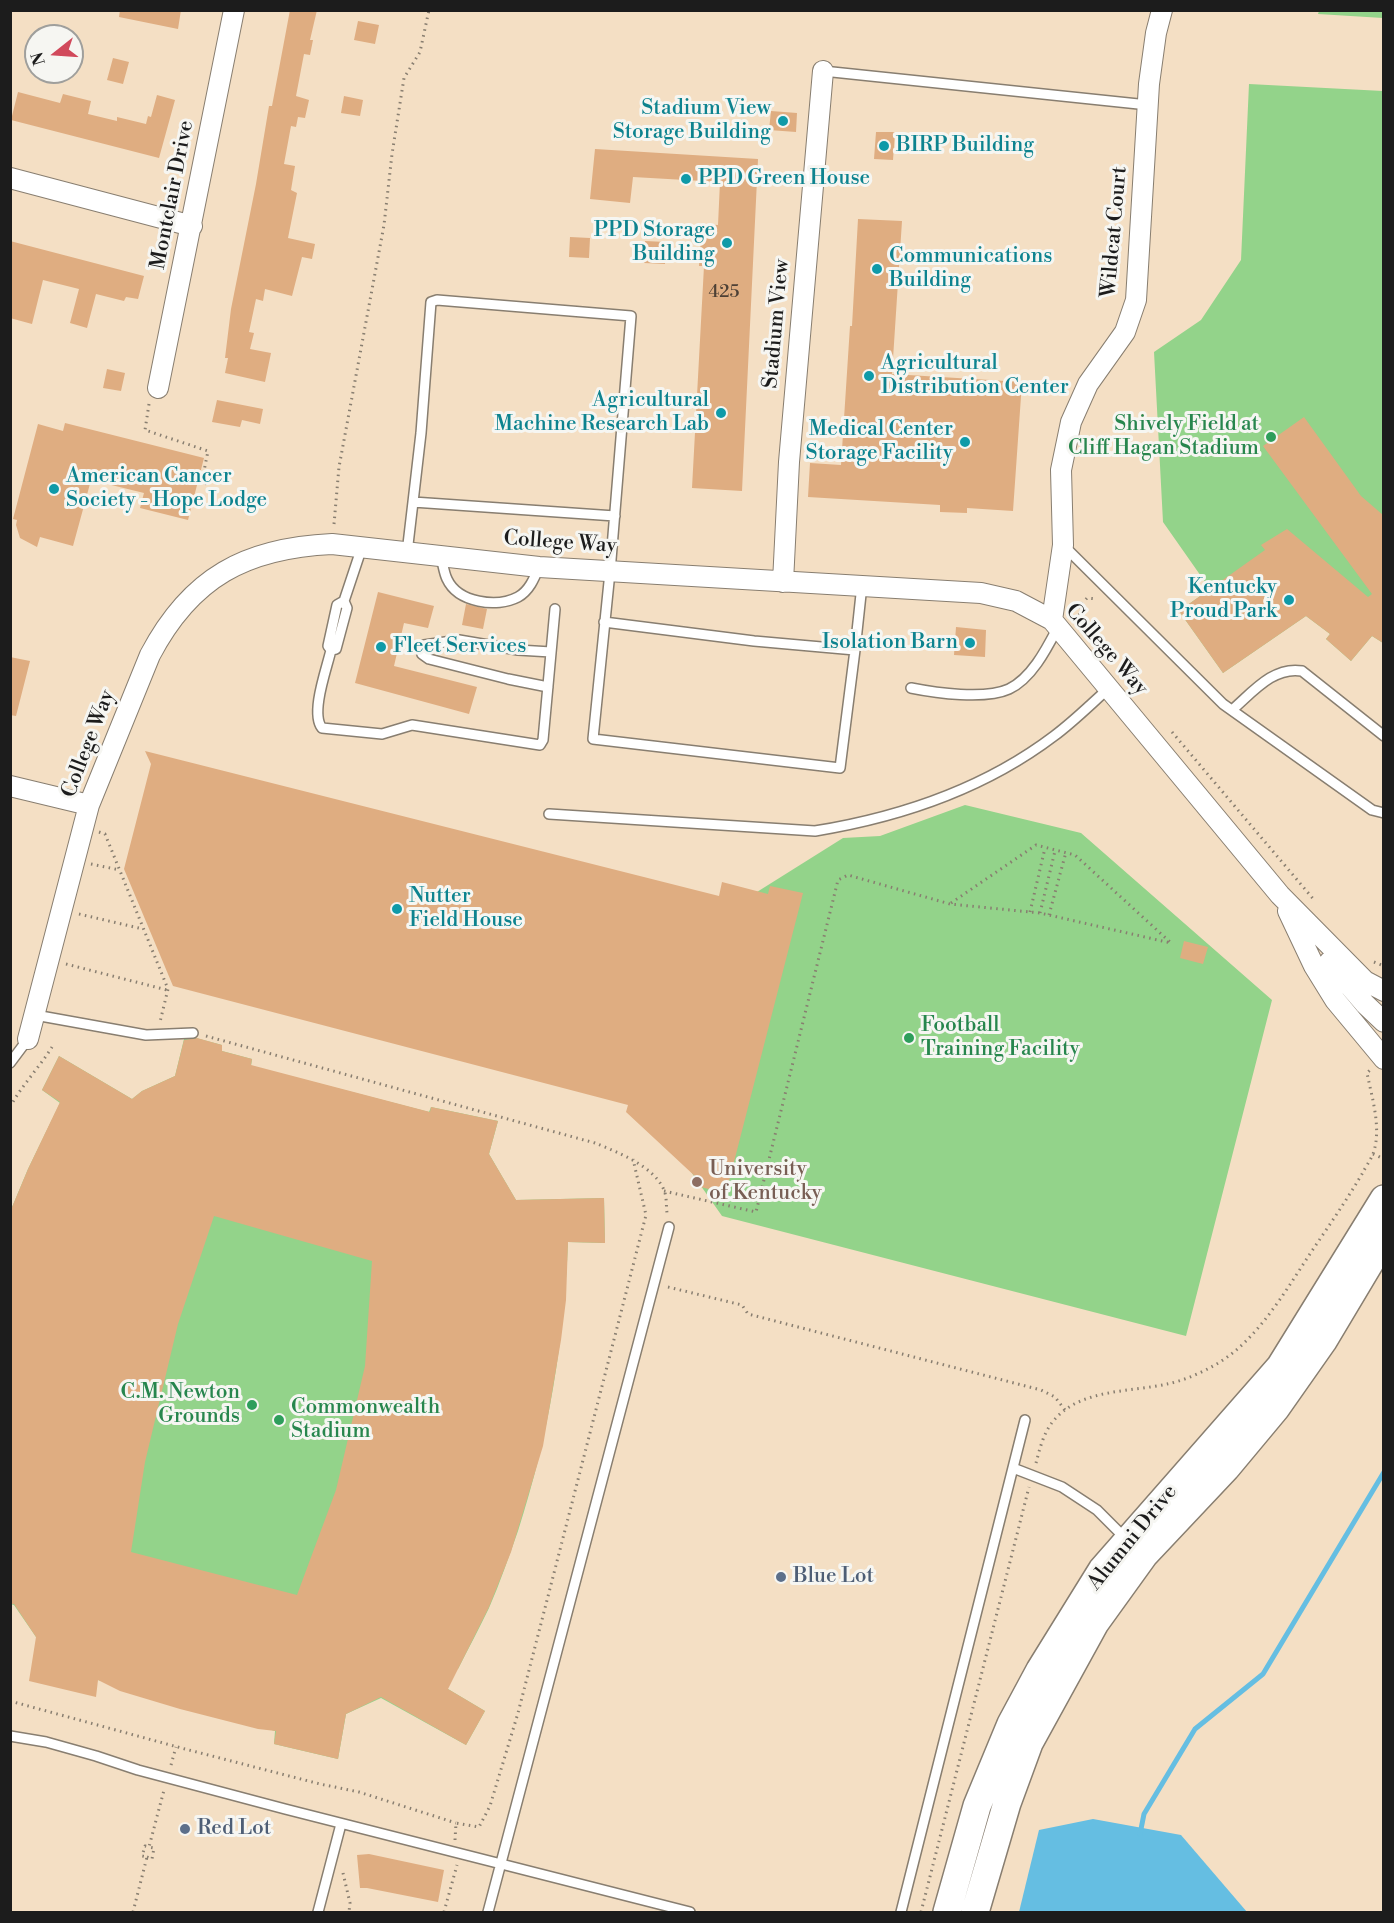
<!DOCTYPE html>
<html>
<head>
<meta charset="utf-8">
<style>
	body { margin:0 }
	#map { position:relative; width:1394px; height:1923px; overflow:hidden; background:#f4dfc4; font-family:"Libre Bodoni",serif }
	canvas { display:block }
	.frame { position:absolute; inset:0; border:12px solid #1c1c1c; pointer-events:none }
	.north { position:absolute; left:24px; top:24px; width:60px; height:60px; box-sizing:border-box; background:#f6f6f2; border:2px solid #9f9f9c; border-radius:50%; rotate:253deg; font-size:16px; font-weight:700; line-height:24px; text-align:center; color:#1c1c1c }
	.north::after { content:''; display:block; margin:auto; width:21px; height:27px; background:#d1495b; clip-path:polygon(50% 0,100% 100%,50% 72%,0 100%) }
</style>
</head>
<body>
<div id="map">
<canvas width="1394" height="1923"></canvas>
<div class="frame"></div>
<div class="north">N</div>
</div>
<script>
const ctx = document.querySelector('canvas').getContext('2d');
ctx.lineJoin = 'round';
function fill(path, color) { ctx.fillStyle = color; ctx.fill(path, 'evenodd'); }
function stroke(path, color, width, dash) { ctx.strokeStyle = color; ctx.lineWidth = width; ctx.lineCap = dash ? 'butt' : 'round'; ctx.setLineDash(dash || []); ctx.stroke(path); }
function drawText(font, color, halo, rows, align = 'center') {
  ctx.font = font + ' "Libre Bodoni",serif'; ctx.lineWidth = 6; ctx.setLineDash([]); ctx.textBaseline = 'middle'; ctx.strokeStyle = halo; ctx.fillStyle = color; for (const [text, x, y, turn = 0] of rows) {
    ctx.save(); ctx.translate(x, y); ctx.rotate((+turn || 0) * Math.PI / 180); ctx.textAlign = isNaN(turn) ? turn : align; if (halo) ctx.strokeText(text, 0, 0); ctx.fillText(text, 0, 0); ctx.restore();
  }
}
fill(new Path2D(`
	M 1319,11 L 1383,11 L 1383,18 L 1318,14 Z
	M 1249,84 L 1383,91 L 1383,643 L 1372,636 L 1351,661 L 1326,639 L 1330,634 L 1306,616 L 1223,673 L 1179,611 L 1210,589 L 1163,522 L 1154,352 L 1201,320 L 1241,260 Z
	M 965,805 L 1081,833 L 1272,1000 L 1186,1336 L 722,1216 L 647,1109 L 741,902 L 843,838 L 880,836 Z
	M 185,1035 L 222,1045 L 222,1051 L 252,1059 L 251,1066 L 429,1112 L 431,1107 L 498,1121 L 489,1154 L 516,1200 L 604,1198 L 605,1243 L 568,1242 C 564,1342 549,1435 518,1531 C 509,1556 500,1583 489,1608 C 479,1629 468,1649 458,1669 L 421,1673 L 485,1711 L 466,1745 L 381,1698 L 346,1714 L 338,1759 L 274,1744 L 275,1731 L 98,1680 L 36,1637 L 14,1605 L 10,1604 L 10,1212 L 28,1169 L 60,1103 L 42,1090 L 59,1056 L 132,1099 L 142,1091 L 175,1076 Z`), '#93d38a');
fill(new Path2D(`
	M 1093,1819 L 1181,1835 L 1247,1912 L 1019,1912 L 1039,1830 Z`), '#65bee2');
stroke(new Path2D(`
	M 1140,1834 L 1144,1814 L 1195,1729 L 1263,1674 L 1384,1472`), '#65bee2', 5);
fill(new Path2D(`
	M 120,10 L 181,10 L 178,29 L 119,17 Z
	M 290,10 L 317,10 L 310,40 L 313,40 L 310,55 L 304,54 L 296,96 L 309,100 L 305,118 L 298,117 L 296,127 L 291,126 L 284,164 L 295,166 L 291,190 L 297,193 L 288,238 L 315,244 L 312,259 L 302,257 L 292,296 L 265,289 L 263,301 L 256,299 L 249,332 L 254,333 L 250,349 L 271,353 L 265,382 L 225,373 L 228,358 L 225,358 L 231,309 L 256,184 L 269,106 L 272,106 Z
	M 358,21 L 379,25 L 375,44 L 354,40 Z
	M 113,58 L 129,62 L 123,84 L 107,80 Z
	M 18,92 L 60,103 L 63,94 L 91,101 L 88,114 L 117,121 L 117,117 L 146,124 L 148,116 L 151,117 L 157,95 L 175,100 L 159,158 L 11,120 Z
	M 344,96 L 363,100 L 360,116 L 341,113 Z
	M 771,111 L 797,113 L 796,132 L 769,130 Z
	M 876,132 L 895,132 L 893,160 L 874,159 Z
	M 595,149 L 758,159 L 742,491 L 692,488 L 704,266 L 699,266 L 702,224 L 718,225 L 720,182 L 633,177 L 630,203 L 590,199 Z
	M 858,219 L 902,221 L 892,374 L 1022,382 L 1013,511 L 967,508 L 967,513 L 940,512 L 940,505 L 808,497 L 810,463 L 841,465 L 850,326 L 852,326 Z
	M 570,237 L 590,238 L 589,258 L 569,257 Z
	M 10,241 L 144,276 L 138,299 L 126,297 L 124,301 L 96,294 L 87,328 L 70,323 L 79,289 L 43,280 L 32,324 L 10,318 Z
	M 645,241 L 666,242 L 665,264 L 644,263 Z
	M 107,369 L 125,373 L 121,391 L 103,388 Z
	M 217,400 L 263,409 L 260,424 L 242,420 L 240,427 L 212,422 Z
	M 1304,417 L 1361,496 L 1383,515 L 1383,643 L 1372,636 L 1351,661 L 1326,639 L 1330,634 L 1306,616 L 1223,673 L 1179,611 L 1265,550 L 1261,545 L 1287,529 L 1368,597 L 1372,594 L 1263,446 Z
	M 65,423 L 204,458 L 188,520 L 140,508 L 144,493 L 91,480 L 73,546 L 40,537 L 37,547 L 20,538 L 16,525 L 17,520 L 13,519 L 38,424 L 63,431 Z
	M 378,592 L 434,606 L 428,628 L 404,623 L 394,666 L 477,687 L 469,714 L 355,683 Z
	M 466,604 L 487,609 L 483,629 L 462,625 Z
	M 956,627 L 986,630 L 985,657 L 954,655 Z
	M 10,657 L 30,661 L 16,716 L 10,715 Z
	M 145,751 L 719,896 L 722,882 L 768,894 L 770,886 L 803,893 L 726,1193 L 696,1186 L 698,1179 L 626,1112 L 628,1105 L 173,986 L 124,869 L 151,764 Z
	M 1184,941 L 1208,947 L 1203,964 L 1180,958 Z
	M 197,1038 L 222,1045 L 222,1051 L 252,1059 L 251,1065 L 430,1112 L 431,1107 L 498,1121 L 489,1154 L 516,1200 L 604,1198 L 605,1243 L 568,1242 L 566,1300 L 561,1340 L 543,1446 L 511,1552 L 489,1607 L 448,1689 L 485,1711 L 466,1745 L 381,1697 L 346,1714 L 338,1759 L 274,1744 L 276,1731 L 258,1729 L 180,1709 L 120,1691 L 98,1680 L 96,1697 L 29,1681 L 36,1637 L 14,1604 L 10,1604 L 10,1212 L 28,1169 L 60,1102 L 42,1090 L 59,1056 L 132,1099 L 142,1091 L 175,1076 L 184,1040 ZM 214,1216 L 372,1261 L 365,1366 L 336,1490 L 297,1595 L 131,1552 L 145,1462 L 178,1324 Z
	M 369,1854 L 444,1870 L 438,1902 L 367,1888 L 360,1888 L 357,1855 Z`), '#dfad81');
const service = new Path2D(`
	M 823,71 L 1148,105
	M 413,502 L 421,433 L 431,302 L 437,300 L 631,316 L 610,572 L 593,739 L 840,768 L 855,650 L 754,641 L 604,622
	M 362,547 L 344,601 L 337,605 L 328,646 L 331,650 C 327,668 310,713 322,728 L 382,734 L 412,725 L 540,745 L 543,740 L 555,609
	M 1065,547 L 1223,704 L 1372,810 L 1384,813
	M 407,553 L 413,502 L 615,516
	M 441,557 C 443,564 444,573 447,579 C 458,603 497,608 518,597 C 529,591 534,579 539,567
	M 331,650 L 336,649 L 347,608 L 344,601
	M 855,650 L 862,585
	M 548,687 L 508,679 L 429,659 L 422,654 L 424,645 L 459,640 L 518,650 L 551,652
	M 911,688 C 936,693 985,700 1009,689 C 1032,678 1047,648 1058,627
	M 1232,710 C 1252,693 1273,666 1302,671 L 1384,736
	M 549,814 L 815,831 C 901,817 984,789 1054,736 C 1073,722 1091,704 1109,688
	M 35,1015 L 146,1035 L 193,1033
	M 10,1063 L 28,1039
	M 1013,1468 L 1062,1487 L 1097,1510 L 1126,1539
	M 10,1736 L 46,1742 L 96,1756 L 138,1770 L 285,1809 L 690,1912
	M 318,1912 L 341,1824
	M 488,1912 L 669,1227
	M 901,1912 L 1025,1420`);
const minor = new Path2D(`
	M 10,178 L 192,226
	M 158,388 L 234,10
	M 783,582 L 789,462 L 823,71
	M 1052,620 L 1063,545 L 1061,470 L 1071,422 L 1088,384 L 1125,332 L 1136,300 L 1149,84 L 1156,33 L 1162,10
	M 10,786 L 89,805
	M 1288,911 L 1314,966 L 1335,1000 L 1384,1059
	M 1329,962 L 1365,1004 L 1384,1022
	M 28,1039 L 89,805 L 150,655 C 191,577 246,548 332,544 L 539,567 L 981,593 L 1016,601 L 1052,620 L 1280,895 L 1365,981 L 1384,991`);
const secondary = new Path2D(`
	M 947,1912 L 977,1806 L 1011,1724 L 1040,1670 L 1102,1570 L 1280,1367 L 1384,1199
	M 975,1912 L 1007,1803 L 1029,1743 L 1095,1623 L 1144,1555 L 1226,1468 L 1276,1408 L 1323,1341 L 1384,1239`);
stroke(service, '#887e70', 12);
stroke(minor, '#887e70', 22);
stroke(secondary, '#887e70', 30);
stroke(new Path2D(`
	M 149,404 L 145,430 L 208,451 L 203,476 L 216,507
	M 334,524 L 339,467 L 384,225 L 392,154 L 404,78 L 420,52 L 429,10
	M 1083,626 L 1080,619 L 1079,607 L 1087,598 L 1097,599
	M 1172,732 L 1315,901
	M 99,832 L 105,834 L 168,989 L 160,1022
	M 91,864 L 120,870
	M 951,903 L 1036,845 L 1075,855 L 1170,942
	M 1030,912 L 1045,848
	M 1040,913 L 1055,851
	M 79,914 L 143,929
	M 1049,915 L 1066,852
	M 1374,962 L 1384,966
	M 66,964 L 167,990
	M 206,1036 L 595,1143 C 617,1152 654,1166 664,1190 C 667,1197 666,1206 667,1213
	M 10,1107 C 22,1085 39,1068 52,1047
	M 1373,1154 L 1384,1159
	M 664,1191 L 756,1212 L 838,880 L 848,875 L 950,904 L 1040,913 L 1171,943
	M 668,1287 L 742,1305 L 748,1314 L 1041,1390 L 1055,1397 L 1065,1410
	M 1036,1463 C 1040,1448 1044,1430 1056,1418 C 1082,1389 1131,1392 1167,1384 C 1182,1381 1199,1374 1213,1366 C 1260,1341 1290,1282 1320,1239 C 1335,1217 1349,1196 1362,1174 C 1365,1168 1370,1161 1373,1154 C 1382,1129 1372,1098 1367,1073 L 1370,1070
	M 10,1701 L 185,1749 L 320,1784 L 359,1792 L 456,1823
	M 171,1765 L 176,1747
	M 455,1840 L 456,1823 L 479,1827 L 490,1806 L 518,1713 L 646,1215 L 633,1159
	M 147,1857 L 152,1859 L 154,1848 L 149,1847
	M 343,1873 L 350,1903 L 349,1912
	M 133,1912 L 147,1857 L 142,1856 L 145,1846 L 149,1847 L 164,1790
	M 444,1912 L 457,1865
	M 921,1912 L 1029,1487`), '#887e70', 3, [1.5, 4.5]);
stroke(service, '#fff', 9);
stroke(minor, '#fff', 20);
stroke(secondary, '#fff', 27);
for (const [x, y, r, color] of [
	[783,121,6,"#0f9aa8"],
	[884,146,6,"#0f9aa8"],
	[686,179,6,"#0f9aa8"],
	[727,243,6,"#0f9aa8"],
	[877,269,6,"#0f9aa8"],
	[869,376,6,"#0f9aa8"],
	[721,413,6,"#0f9aa8"],
	[1271,437,6,"#2e9e5b"],
	[965,442,6,"#0f9aa8"],
	[54,489,6,"#0f9aa8"],
	[1289,600,6,"#0f9aa8"],
	[970,643,6,"#0f9aa8"],
	[381,647,6,"#0f9aa8"],
	[397,909,6,"#0f9aa8"],
	[909,1038,6,"#2e9e5b"],
	[697,1182,6,"#8d6e63"],
	[252,1405,6,"#2e9e5b"],
	[279,1420,6,"#2e9e5b"],
	[781,1577,6,"#5c6f8a"],
	[185,1829,6,"#5c6f8a"]
]) { const dot = new Path2D(); dot.arc(x, y, r, 0, 2 * Math.PI); ctx.fillStyle = color; ctx.fill(dot); stroke(dot, '#f6f6f2', 2); }
drawText('18px', '#4d4035', null, [
	["425",724,293]
]);
drawText('21px', '#0d838f', '#f6f6f2', [
	["Stadium View",771,109,"right"],
	["Storage Building",771,133,"right"],
	["BIRP Building",896,146],
	["PPD Green House",698,179],
	["PPD Storage",715,231,"right"],
	["Building",715,255,"right"],
	["Communications",889,257],
	["Building",889,281],
	["Agricultural",881,364],
	["Distribution Center",881,388],
	["Agricultural",709,401,"right"],
	["Machine Research Lab",709,425,"right"],
	["Medical Center",953,430,"right"],
	["Storage Facility",953,454,"right"],
	["American Cancer",66,477],
	["Society - Hope Lodge",66,501],
	["Kentucky",1277,588,"right"],
	["Proud Park",1277,612,"right"],
	["Isolation Barn",958,643,"right"],
	["Fleet Services",393,647],
	["Nutter",409,897],
	["Field House",409,921]
], 'left');
drawText('21px', '#1c1c1c', '#f6f6f2', [
	["Montclair Drive",173,195,-79],
	["Wildcat Court",1115,232,-85],
	["Stadium View",777,324,-85],
	["College Way",560,543,4],
	["College Way",1106,650,49],
	["College Way",89,744,-69],
	["Alumni Drive",1133,1538,-51]
]);
drawText('21px', '#27864d', '#f6f6f2', [
	["Shively Field at",1259,425],
	["Cliff Hagan Stadium",1259,449],
	["Football",921,1026,"left"],
	["Training Facility",921,1050,"left"],
	["C.M. Newton",240,1393],
	["Grounds",240,1417],
	["Commonwealth",291,1408,"left"],
	["Stadium",291,1432,"left"]
], 'right');
drawText('21px', '#785e54', '#f6f6f2', [
	["University",709,1170],
	["of Kentucky",709,1194]
], 'left');
drawText('21px', '#4e5e75', '#f6f6f2', [
	["Blue Lot",793,1577],
	["Red Lot",197,1829]
], 'left');
</script>
</body>
</html>
